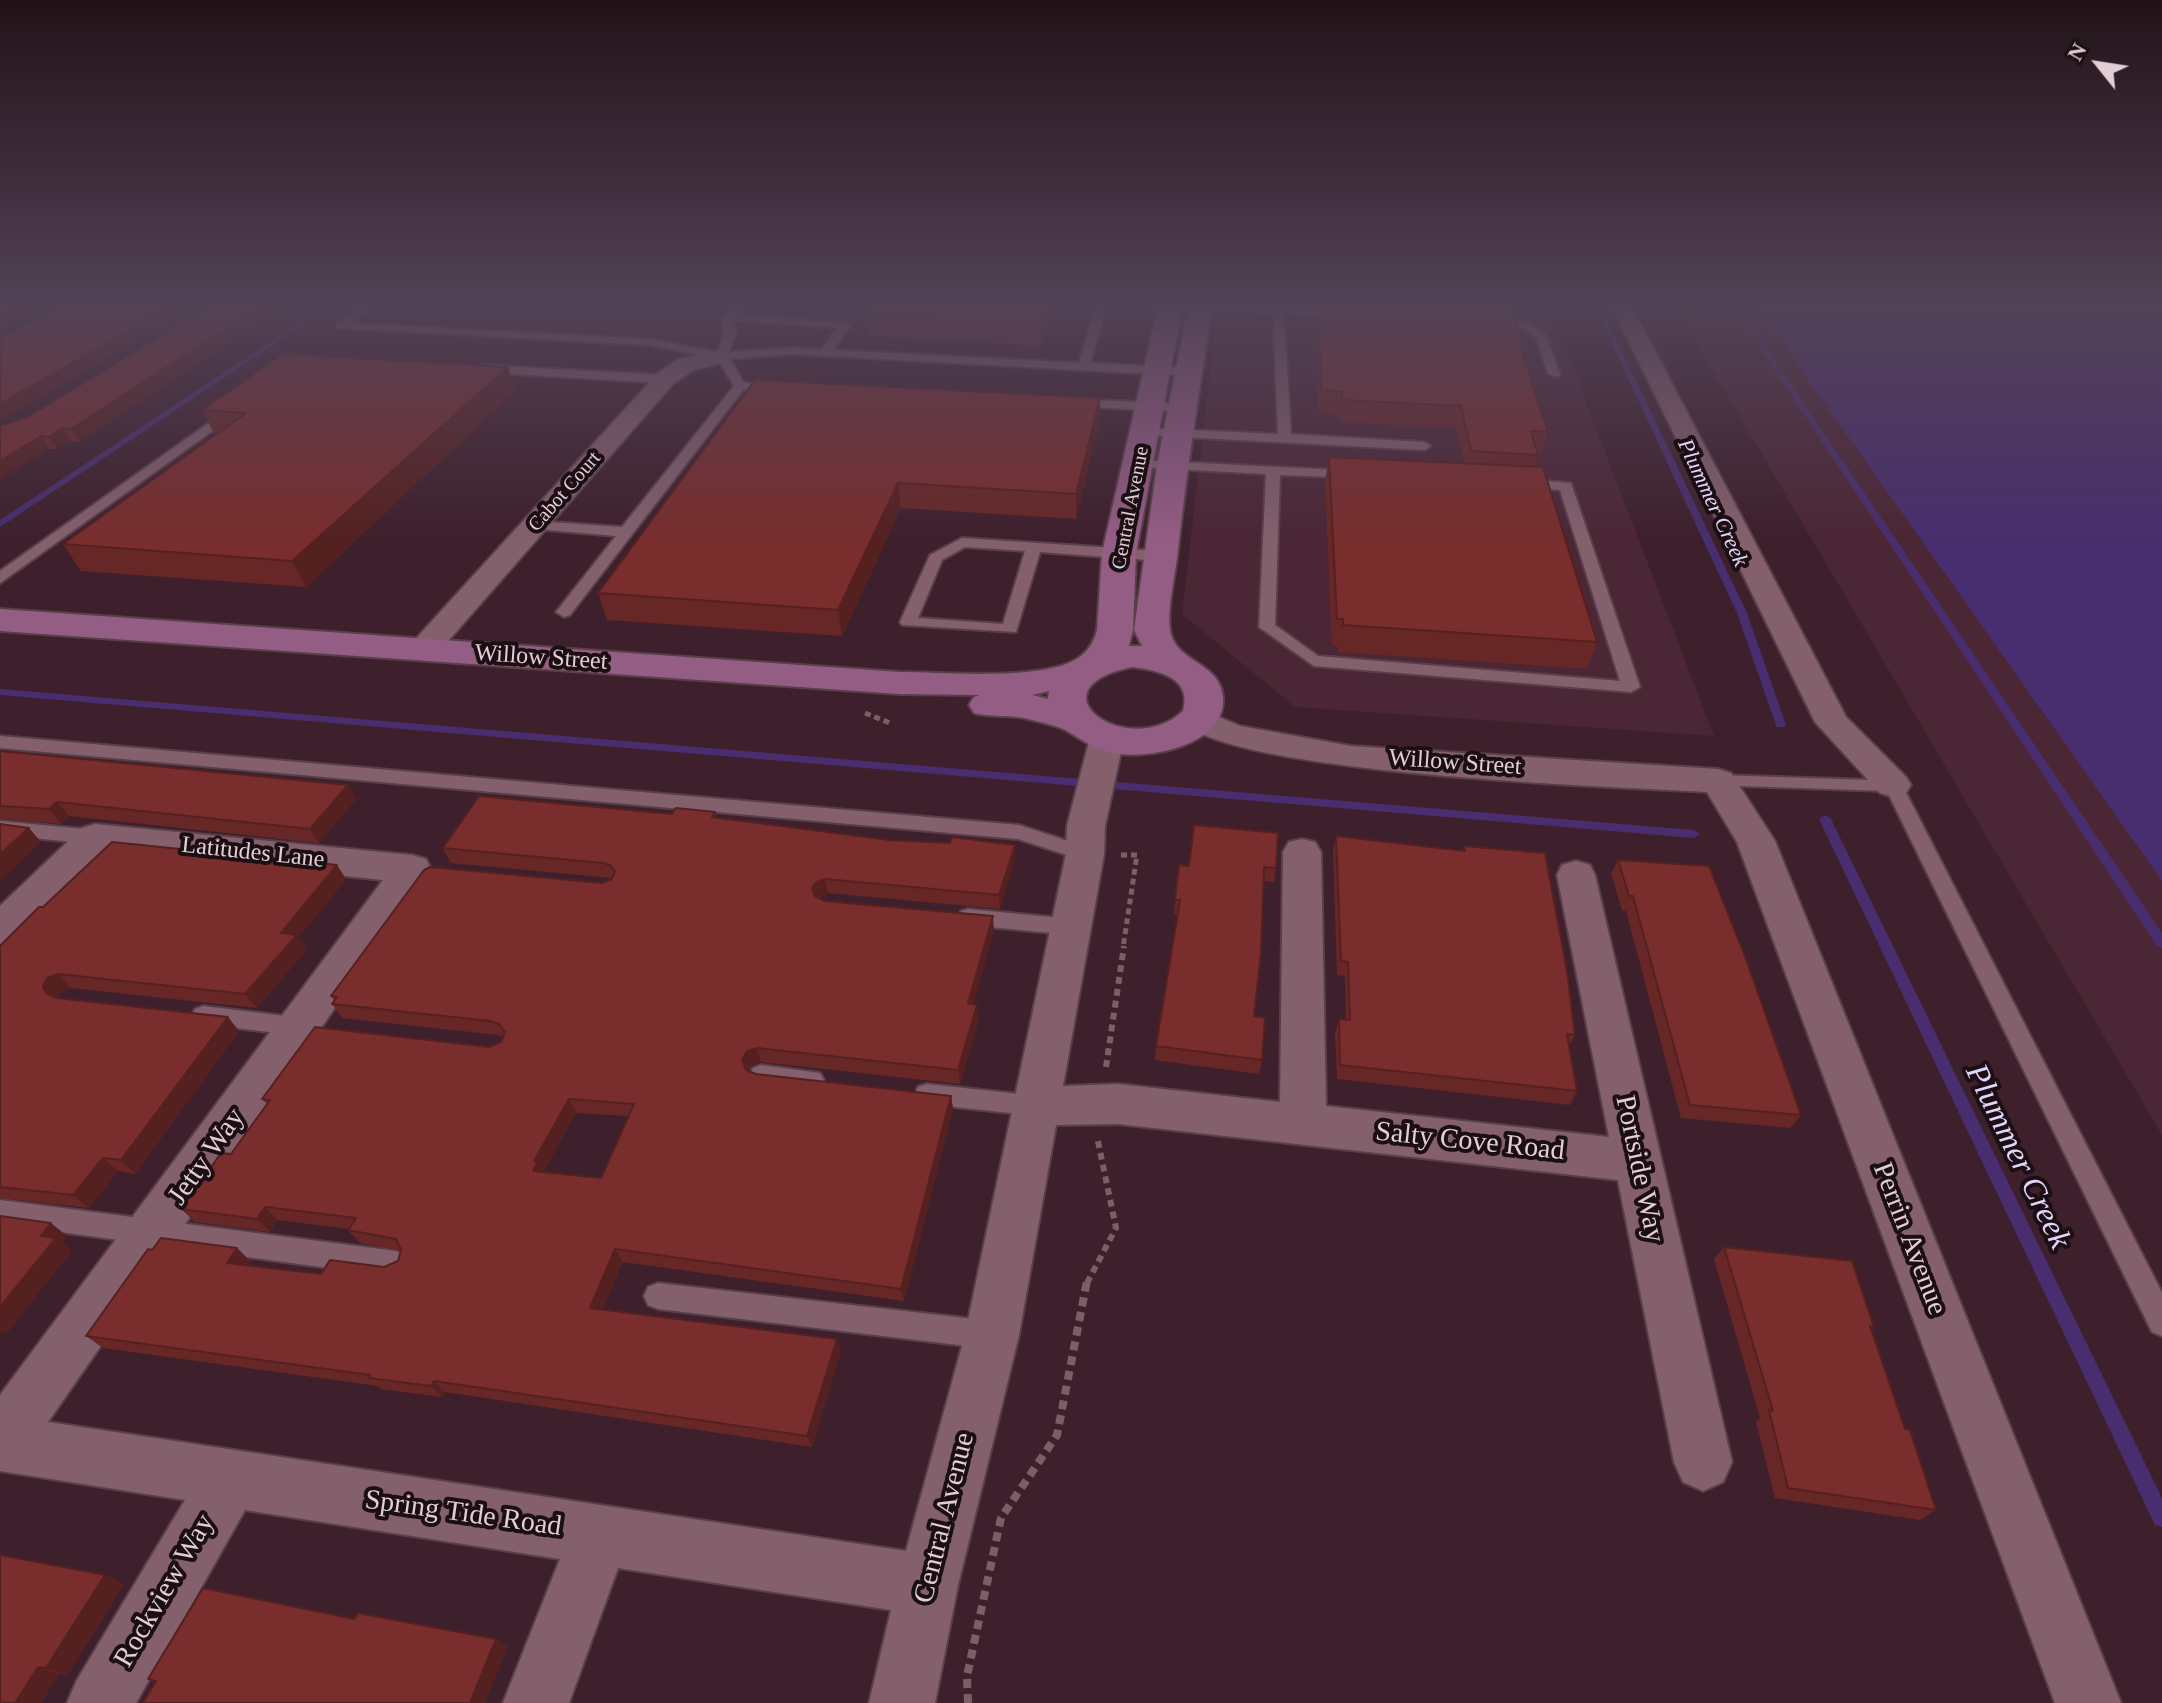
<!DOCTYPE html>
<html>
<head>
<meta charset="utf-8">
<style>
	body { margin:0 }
	#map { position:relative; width:2162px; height:1703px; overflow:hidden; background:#3e202c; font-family:"Times New Roman",serif }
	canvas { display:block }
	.north { position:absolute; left:2058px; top:24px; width:80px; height:80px; -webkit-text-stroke:6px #1c0f14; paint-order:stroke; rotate:300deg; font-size:22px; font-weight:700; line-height:32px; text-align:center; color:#e3ced5 }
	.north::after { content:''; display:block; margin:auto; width:28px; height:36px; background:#e3ced5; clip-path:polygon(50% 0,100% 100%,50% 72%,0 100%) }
</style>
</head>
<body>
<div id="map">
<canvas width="2162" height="1703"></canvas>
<div class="north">N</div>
</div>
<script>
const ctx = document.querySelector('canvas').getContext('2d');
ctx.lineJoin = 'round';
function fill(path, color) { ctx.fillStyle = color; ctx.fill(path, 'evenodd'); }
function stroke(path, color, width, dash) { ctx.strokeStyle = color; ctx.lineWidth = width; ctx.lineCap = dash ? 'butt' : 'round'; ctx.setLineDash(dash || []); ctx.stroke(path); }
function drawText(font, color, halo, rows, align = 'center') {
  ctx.font = font + ' "Times New Roman",serif'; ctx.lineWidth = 8; ctx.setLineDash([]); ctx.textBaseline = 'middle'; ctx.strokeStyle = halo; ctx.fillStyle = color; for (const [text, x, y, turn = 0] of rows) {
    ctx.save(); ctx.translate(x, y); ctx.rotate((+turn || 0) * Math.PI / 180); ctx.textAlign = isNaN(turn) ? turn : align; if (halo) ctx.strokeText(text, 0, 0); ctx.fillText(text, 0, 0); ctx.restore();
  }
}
fill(new Path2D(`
	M 1218,303 L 1548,303 L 1714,736 L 1295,707 L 1182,614 Z
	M 1673,303 L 2162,303 L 2162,1135 Z`), '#4b2635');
fill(new Path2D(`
	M 1754,303 L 2162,303 L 2162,881 Z`), '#482e6e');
fill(new Path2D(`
	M 329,303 L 337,303 L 0,527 L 0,520 Z
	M 1593,303 L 1599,303 L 1747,613 L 1786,725 L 1785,727 L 1777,727 L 1776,725 L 1737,613 Z
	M 1730,303 L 1736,303 L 2162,933 L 2162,948 L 2157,946 Z
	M 0,689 L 1694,830 L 1700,834 L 1694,838 L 0,695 Z
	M 1825,815 L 1831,819 L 2162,1498 L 2162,1527 L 2155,1525 L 1819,819 Z`), '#482e6e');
const lane = new Path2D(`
	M 365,303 L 377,303 L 351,323 L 649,339 L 718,352 L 724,332 L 722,320 L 736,303 L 747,303 L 739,314 L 849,323 L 851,325 L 833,350 L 1079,363 L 1097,303 L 1107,303 L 1090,363 L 1189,368 L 1195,372 L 1189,376 L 792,354 L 730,359 L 744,383 L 776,384 L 782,388 L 776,392 L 743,390 L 570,615 L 564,617 L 556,612 L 616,536 L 536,529 L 529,525 L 536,521 L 622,527 L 734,386 L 718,359 L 649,345 L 336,328 L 336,324 ZM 734,321 L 837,328 L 822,349 L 792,348 L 729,352 L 736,332 Z
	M 1197,305 L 1345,312 L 1345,316 L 1341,317 L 1284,314 L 1291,434 L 1424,442 L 1431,446 L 1424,450 L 1141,435 L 1140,432 L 1146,428 L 1278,434 L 1273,314 L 1201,310 L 1196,307 Z
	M 1493,319 L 1524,321 L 1545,333 L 1560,374 L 1558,377 L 1548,374 L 1536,337 L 1518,326 L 1489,324 L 1487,322 Z
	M 481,365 L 665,375 L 671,379 L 665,383 L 477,372 L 475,369 Z
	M 1075,399 L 1182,404 L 1188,408 L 1182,412 L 1071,406 L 1069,403 Z
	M 230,408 L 240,411 L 0,583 L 0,571 Z
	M 1139,460 L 1360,471 L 1360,477 L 1355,478 L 1280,475 L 1275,625 L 1318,656 L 1620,681 L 1560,490 L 1522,487 L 1515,483 L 1522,479 L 1571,483 L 1640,687 L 1631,692 L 1314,666 L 1259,627 L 1266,474 L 1134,467 L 1132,464 Z
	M 962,538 L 1160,551 L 1168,556 L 1160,561 L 1040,552 L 1016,632 L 902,625 L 900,622 L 930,555 ZM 965,547 L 1025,551 L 1003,624 L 918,618 L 942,560 Z
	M 0,736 L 1019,825 L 1092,849 L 1095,854 L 1085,861 L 1018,839 L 0,748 Z
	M 1718,775 L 1900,781 L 2162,1293 L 2162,1336 L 2152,1332 L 1887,791 L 1711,785 L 1709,781 L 1711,777 Z
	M 0,821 L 95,830 L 105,837 L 95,844 L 0,835 Z
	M 968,909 L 1072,919 L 1080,921 L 1083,927 L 1080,933 L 1072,935 L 968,925 L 961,923 L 957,917 L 961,911 Z
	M 203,1006 L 302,1018 L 310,1020 L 313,1027 L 310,1034 L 302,1036 L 203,1024 L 195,1021 L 192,1015 L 195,1009 Z
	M 761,1065 L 820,1073 L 824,1080 L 820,1087 C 802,1093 771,1088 753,1082 L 749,1075 L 753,1068 Z
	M 927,1084 L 1038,1096 L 1047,1099 L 1050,1106 L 1047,1113 L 1038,1116 L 927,1104 L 918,1101 L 915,1094 L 918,1087 Z
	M 0,1200 L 396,1251 L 406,1255 L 409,1264 L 406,1273 L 396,1277 L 0,1224 Z
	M 658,1283 L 992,1321 L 1002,1325 L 1006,1335 L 1002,1345 L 992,1349 L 658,1309 L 648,1305 L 644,1296 L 648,1287 Z`);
const street = new Path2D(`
	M 1610,303 L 1630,303 L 1846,717 L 1906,777 L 1911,785 L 1906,793 L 1893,797 L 1880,793 L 1815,722 Z
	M 722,349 L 730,351 L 733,356 L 730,361 L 693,370 L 673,384 L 434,657 L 423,659 L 412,657 L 407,650 L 412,643 L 657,374 L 677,360 Z
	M 1198,708 L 1240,726 L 1351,746 L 1718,769 L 1731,773 L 1775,841 L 2121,1703 L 2055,1703 L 1737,842 L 1707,792 C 1625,787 1218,774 1181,719 L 1186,711 Z
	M 1107,727 L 1119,730 L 1124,738 L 1105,826 L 1104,854 L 1063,1086 L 1118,1084 L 1280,1102 L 1283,852 L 1289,842 L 1302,839 L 1315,842 L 1321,852 L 1326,1106 L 1609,1137 L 1557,875 L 1562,865 L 1576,861 L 1590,865 L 1595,875 L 1732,1462 L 1723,1482 L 1703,1491 L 1683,1482 L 1674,1462 L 1618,1180 L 1118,1124 L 1056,1125 L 1019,1335 L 958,1585 L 935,1703 L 869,1703 L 891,1610 L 618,1568 L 569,1703 L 503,1703 L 560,1559 L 245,1510 L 136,1703 L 67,1703 L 77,1680 L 185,1500 L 0,1471 L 0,1395 L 383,880 L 104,851 L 14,941 L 0,945 L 0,906 L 82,828 L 95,824 L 412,855 L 426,859 L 431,869 L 48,1422 L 906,1551 L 965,1335 L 1066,854 L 1067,826 L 1090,738 L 1095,730 Z`);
const secondary = new Path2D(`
	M 1159,303 L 1183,303 L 1136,553 L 1133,630 L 1129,646 L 1142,646 L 1134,630 L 1157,465 L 1189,303 L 1213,303 C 1200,385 1187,467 1178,550 C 1176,572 1167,607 1170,629 C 1174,663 1220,661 1223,697 C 1227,746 1147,760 1112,753 C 1095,749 1083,741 1069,732 C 1059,726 1040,722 1028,719 C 1011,714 992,718 974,713 L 969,705 L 974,697 L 980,695 L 900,694 L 0,631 L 0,609 L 900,672 C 942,672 1049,682 1081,656 C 1090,649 1094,641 1097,630 L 1102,553 ZM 1132,667 C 1158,670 1193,678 1183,711 C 1128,762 1027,689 1132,667 ZM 1049,691 L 1048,699 L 1032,695 Z`);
stroke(lane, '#593f4a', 4);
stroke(street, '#593f4a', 4);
stroke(secondary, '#593f4a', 4);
stroke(new Path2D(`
	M 865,713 L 890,723
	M 1121,855 L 1137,855 L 1123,948`), '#7a5f69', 5, [6, 4]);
stroke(new Path2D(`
	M 1106,1067 L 1124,946
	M 1087,1283 L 1116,1228 L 1098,1141`), '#7a5f69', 6, [7, 5]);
stroke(new Path2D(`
	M 968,1703 L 967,1676 L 1001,1518 L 1057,1435 L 1087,1281`), '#7a5f69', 8, [9, 6]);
fill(lane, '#84606d');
fill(street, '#84606d');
fill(secondary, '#945d84');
fill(new Path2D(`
	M 215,303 L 289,303 L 79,442 L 70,441 L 57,449 L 49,449 L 0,479 L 0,426 L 28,417 Z
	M 1058,303 L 1041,346 L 868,336 L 866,316 Z
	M 1315,303 L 1482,303 L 1481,307 L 1525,346 L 1523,355 L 1548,432 L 1541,454 L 1538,454 L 1535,466 L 1597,642 L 1587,669 L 1338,652 L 1338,646 L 1332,646 L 1325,482 L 1329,457 L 1464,463 L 1456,428 L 1339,422 L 1338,414 L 1318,412 L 1316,319 L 1317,308 L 1315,307 Z
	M 508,367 L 516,390 L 306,587 L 81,571 L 63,544 L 215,435 L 202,410 Z
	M 1100,398 L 1100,422 L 1076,519 L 901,508 L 842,636 L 607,620 L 598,593 Z
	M 0,751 L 348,785 L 356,799 L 319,843 L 69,816 L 61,824 L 0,819 Z
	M 715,812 L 716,817 L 889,840 L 1015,845 L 1015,859 L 1000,909 L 828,893 L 819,898 L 825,901 L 994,931 L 973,1004 L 979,1019 L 960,1084 L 761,1062 L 752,1065 L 748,1071 L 756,1074 L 951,1096 L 953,1109 L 904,1301 L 623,1262 L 602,1310 L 841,1351 L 812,1447 L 445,1392 L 442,1397 L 381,1389 L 378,1386 L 103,1348 L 86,1336 L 237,1248 L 250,1261 L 247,1266 L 321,1274 L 384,1267 L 398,1261 L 401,1251 L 360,1243 L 348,1230 L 349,1229 L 277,1220 L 270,1232 L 195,1222 L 181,1209 L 231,1154 L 267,1104 L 262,1099 L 489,1047 L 501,1042 L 503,1037 L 498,1035 L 342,1018 L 332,1004 L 334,1000 L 331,996 L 612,878 L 451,863 L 443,848 L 672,814 ZM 576,1113 L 628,1116 L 601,1178 L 544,1171 Z
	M 1194,825 L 1276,868 L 1274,882 L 1264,881 L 1254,1016 L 1262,1060 L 1259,1074 L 1155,1060 L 1156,1046 L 1177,915 L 1174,914 L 1179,865 L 1189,866 Z
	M 1336,836 L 1463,851 L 1464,846 L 1575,1035 L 1569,1046 L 1577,1091 L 1570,1105 L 1337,1079 L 1335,1033 L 1339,1019 L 1346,1020 L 1345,976 L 1337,975 L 1333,851 Z
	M 1618,860 L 1801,1115 L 1790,1128 L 1681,1118 L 1626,911 L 1622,910 L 1611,874 Z
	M 346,879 L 299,937 L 307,949 L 257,1008 L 71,988 L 60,993 L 58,998 L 239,1031 L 135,1174 L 118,1171 L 89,1208 L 0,1198 L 0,946 L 43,907 Z
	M 1724,1247 L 1874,1327 L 1871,1330 L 1905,1429 L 1936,1510 L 1920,1520 L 1775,1498 L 1756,1421 L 1760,1418 L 1714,1259 Z
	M 105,1575 L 124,1584 L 67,1676 L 59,1674 L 41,1703 L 0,1703 Z`), '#682727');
fill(new Path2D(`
	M 25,303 L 53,303 L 0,332 L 0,316 Z
	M 177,303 L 203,303 L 0,421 L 0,404 Z
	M 266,303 L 289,303 L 79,442 L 71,429 Z
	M 1050,303 L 1058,303 L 1041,346 L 1041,325 Z
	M 508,367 L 516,390 L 306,587 L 292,561 Z
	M 1100,398 L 1100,422 L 1076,519 L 1076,494 Z
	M 62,428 L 70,441 L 57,449 L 49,437 Z
	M 41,436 L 49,449 L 0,479 L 0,461 Z
	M 898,483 L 901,508 L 842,636 L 838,610 Z
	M 348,785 L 356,799 L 319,843 L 310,829 Z
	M 57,802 L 69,816 L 61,824 L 49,809 Z
	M 29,828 L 41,842 L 0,881 L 0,854 Z
	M 1015,845 L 1015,859 L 1000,909 L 999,895 Z
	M 337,865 L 346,879 L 299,937 L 307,949 L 257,1008 L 245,994 L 281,933 Z
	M 825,879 L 828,893 L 820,896 L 815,902 L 812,888 L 817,882 Z
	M 993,916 L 994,931 L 970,1017 L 968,1003 Z
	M 58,974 L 71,988 L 60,993 L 57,1001 L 46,993 L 43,987 L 47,978 Z
	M 977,1005 L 979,1019 L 960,1084 L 958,1070 Z
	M 228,1017 L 239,1031 L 135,1174 L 121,1160 Z
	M 757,1048 L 761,1062 L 752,1065 L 746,1074 L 742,1060 L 747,1051 Z
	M 951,1096 L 953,1109 L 904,1301 L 901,1289 Z
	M 569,1099 L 576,1113 L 544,1171 L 533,1171 L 534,1161 Z
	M 103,1158 L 118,1171 L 89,1208 L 73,1195 Z
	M 265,1207 L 277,1220 L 270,1232 L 257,1219 Z
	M 51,1223 L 67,1236 L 62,1243 L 72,1251 L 6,1335 L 0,1331 L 0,1307 L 41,1236 Z
	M 237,1248 L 250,1261 L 240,1276 L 227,1263 Z
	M 615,1249 L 623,1262 L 598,1320 L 590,1308 Z
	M 837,1339 L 841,1351 L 812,1447 L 807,1436 Z
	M 434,1381 L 445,1392 L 442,1397 L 431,1386 Z
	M 105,1575 L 124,1584 L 67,1676 L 46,1668 Z
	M 496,1639 L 508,1647 L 485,1703 L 470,1703 Z
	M 38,1667 L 59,1674 L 41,1703 L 15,1703 Z`), '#552020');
const building = new Path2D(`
	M 0,303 L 25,303 L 0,316 Z
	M 65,303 L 177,303 L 0,404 L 0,338 Z
	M 215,303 L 266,303 L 71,429 L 62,428 L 49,437 L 41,436 L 0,461 L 0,426 L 28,417 Z
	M 874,303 L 1050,303 L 1041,325 L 866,316 Z
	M 1318,303 L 1405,303 L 1512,309 L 1525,346 L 1520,346 L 1548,432 L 1531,431 L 1538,455 L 1471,451 L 1461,406 L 1342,400 L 1342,392 L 1321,390 Z
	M 283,354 L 508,367 L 292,561 L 63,544 L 246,413 L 202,410 Z
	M 755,380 L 1100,398 L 1076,494 L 898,483 L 838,610 L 598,593 Z
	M 1329,457 L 1543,467 L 1597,642 L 1343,625 L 1343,619 L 1337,619 Z
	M 0,751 L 348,785 L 310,829 L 57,802 L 49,809 L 0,806 Z
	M 479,796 L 672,814 L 676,808 L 715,812 L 712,817 L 889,840 L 950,843 L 952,837 L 1015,845 L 999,895 L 825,879 L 817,882 L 812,888 L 815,896 L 825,901 L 993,916 L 968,1003 L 977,1005 L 958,1070 L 757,1048 L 747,1051 L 742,1060 L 746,1070 L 756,1074 L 951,1096 L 901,1289 L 615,1249 L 590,1308 L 837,1339 L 807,1436 L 434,1381 L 431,1386 L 369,1378 L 370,1375 L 86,1336 L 148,1249 L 152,1250 L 161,1238 L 237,1248 L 227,1263 L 321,1274 L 330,1260 L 384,1267 L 398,1261 L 401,1250 L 396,1239 L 348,1230 L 356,1218 L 265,1207 L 257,1219 L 181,1209 L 221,1153 L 231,1154 L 270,1100 L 262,1099 L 315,1027 L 489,1047 L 501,1042 L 505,1032 L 499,1024 L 490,1021 L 332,1004 L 337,997 L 331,996 L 424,870 L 430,867 L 602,883 L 612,879 L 615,871 L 610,865 L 603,863 L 443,848 ZM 569,1099 L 634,1104 L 601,1178 L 533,1171 L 538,1161 L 534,1161 Z
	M 0,824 L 29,828 L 0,854 Z
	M 1194,825 L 1278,833 L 1276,868 L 1264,867 L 1261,953 L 1254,1016 L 1265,1018 L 1262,1060 L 1156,1046 L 1180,900 L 1175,900 L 1179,865 L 1189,866 Z
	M 1336,836 L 1465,851 L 1464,846 L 1545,853 L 1567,971 L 1575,1035 L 1567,1034 L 1577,1091 L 1340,1065 L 1339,1019 L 1350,1020 L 1348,962 L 1341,961 Z
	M 112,842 L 337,865 L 281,933 L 297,935 L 245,994 L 58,974 L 47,978 L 43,987 L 46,993 L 57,998 L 228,1017 L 121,1160 L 103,1158 L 73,1195 L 0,1187 L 0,946 L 39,907 L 43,907 Z
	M 1618,860 L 1709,866 L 1746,959 L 1801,1115 L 1690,1105 L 1633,896 L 1629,896 Z
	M 0,1216 L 51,1223 L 41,1236 L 56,1238 L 0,1307 Z
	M 1724,1247 L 1852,1261 L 1874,1327 L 1870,1326 L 1905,1429 L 1910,1430 L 1936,1510 L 1788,1488 L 1769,1410 L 1773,1411 Z
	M 0,1555 L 105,1575 L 46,1668 L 38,1667 L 15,1703 L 0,1703 Z
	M 203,1588 L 354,1619 L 358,1613 L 496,1639 L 470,1703 L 143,1703 L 156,1681 L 148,1679 Z`);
fill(building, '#792d2d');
stroke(building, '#552020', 2);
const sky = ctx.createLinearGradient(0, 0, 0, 542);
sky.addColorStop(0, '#221218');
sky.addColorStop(0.56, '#524256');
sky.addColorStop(1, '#52425600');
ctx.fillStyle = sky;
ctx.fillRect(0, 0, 2162, 542);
drawText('20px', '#e3ced5', '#1c0f14', [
	["Cabot Court",565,492,-49],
	["Central Avenue",1131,508,-79]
]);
drawText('italic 22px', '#e1d5fc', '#1c0f14', [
	["Plummer Creek",1712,503,65]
]);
drawText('24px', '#e3ced5', '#1c0f14', [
	["Willow Street",541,658,4],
	["Willow Street",1455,763,4],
	["Latitudes Lane",253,853,6]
]);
drawText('28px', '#e3ced5', '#1c0f14', [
	["Salty Cove Road",1470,1142,6],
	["Jetty Way",207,1157,-55],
	["Portside Way",1639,1169,78],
	["Perrin Avenue",1909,1239,69],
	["Spring Tide Road",463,1514,8],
	["Central Avenue",945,1518,-76],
	["Rockview Way",165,1591,-60]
]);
drawText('italic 32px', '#e1d5fc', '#1c0f14', [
	["Plummer Creek",2017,1157,64]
]);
</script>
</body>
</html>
